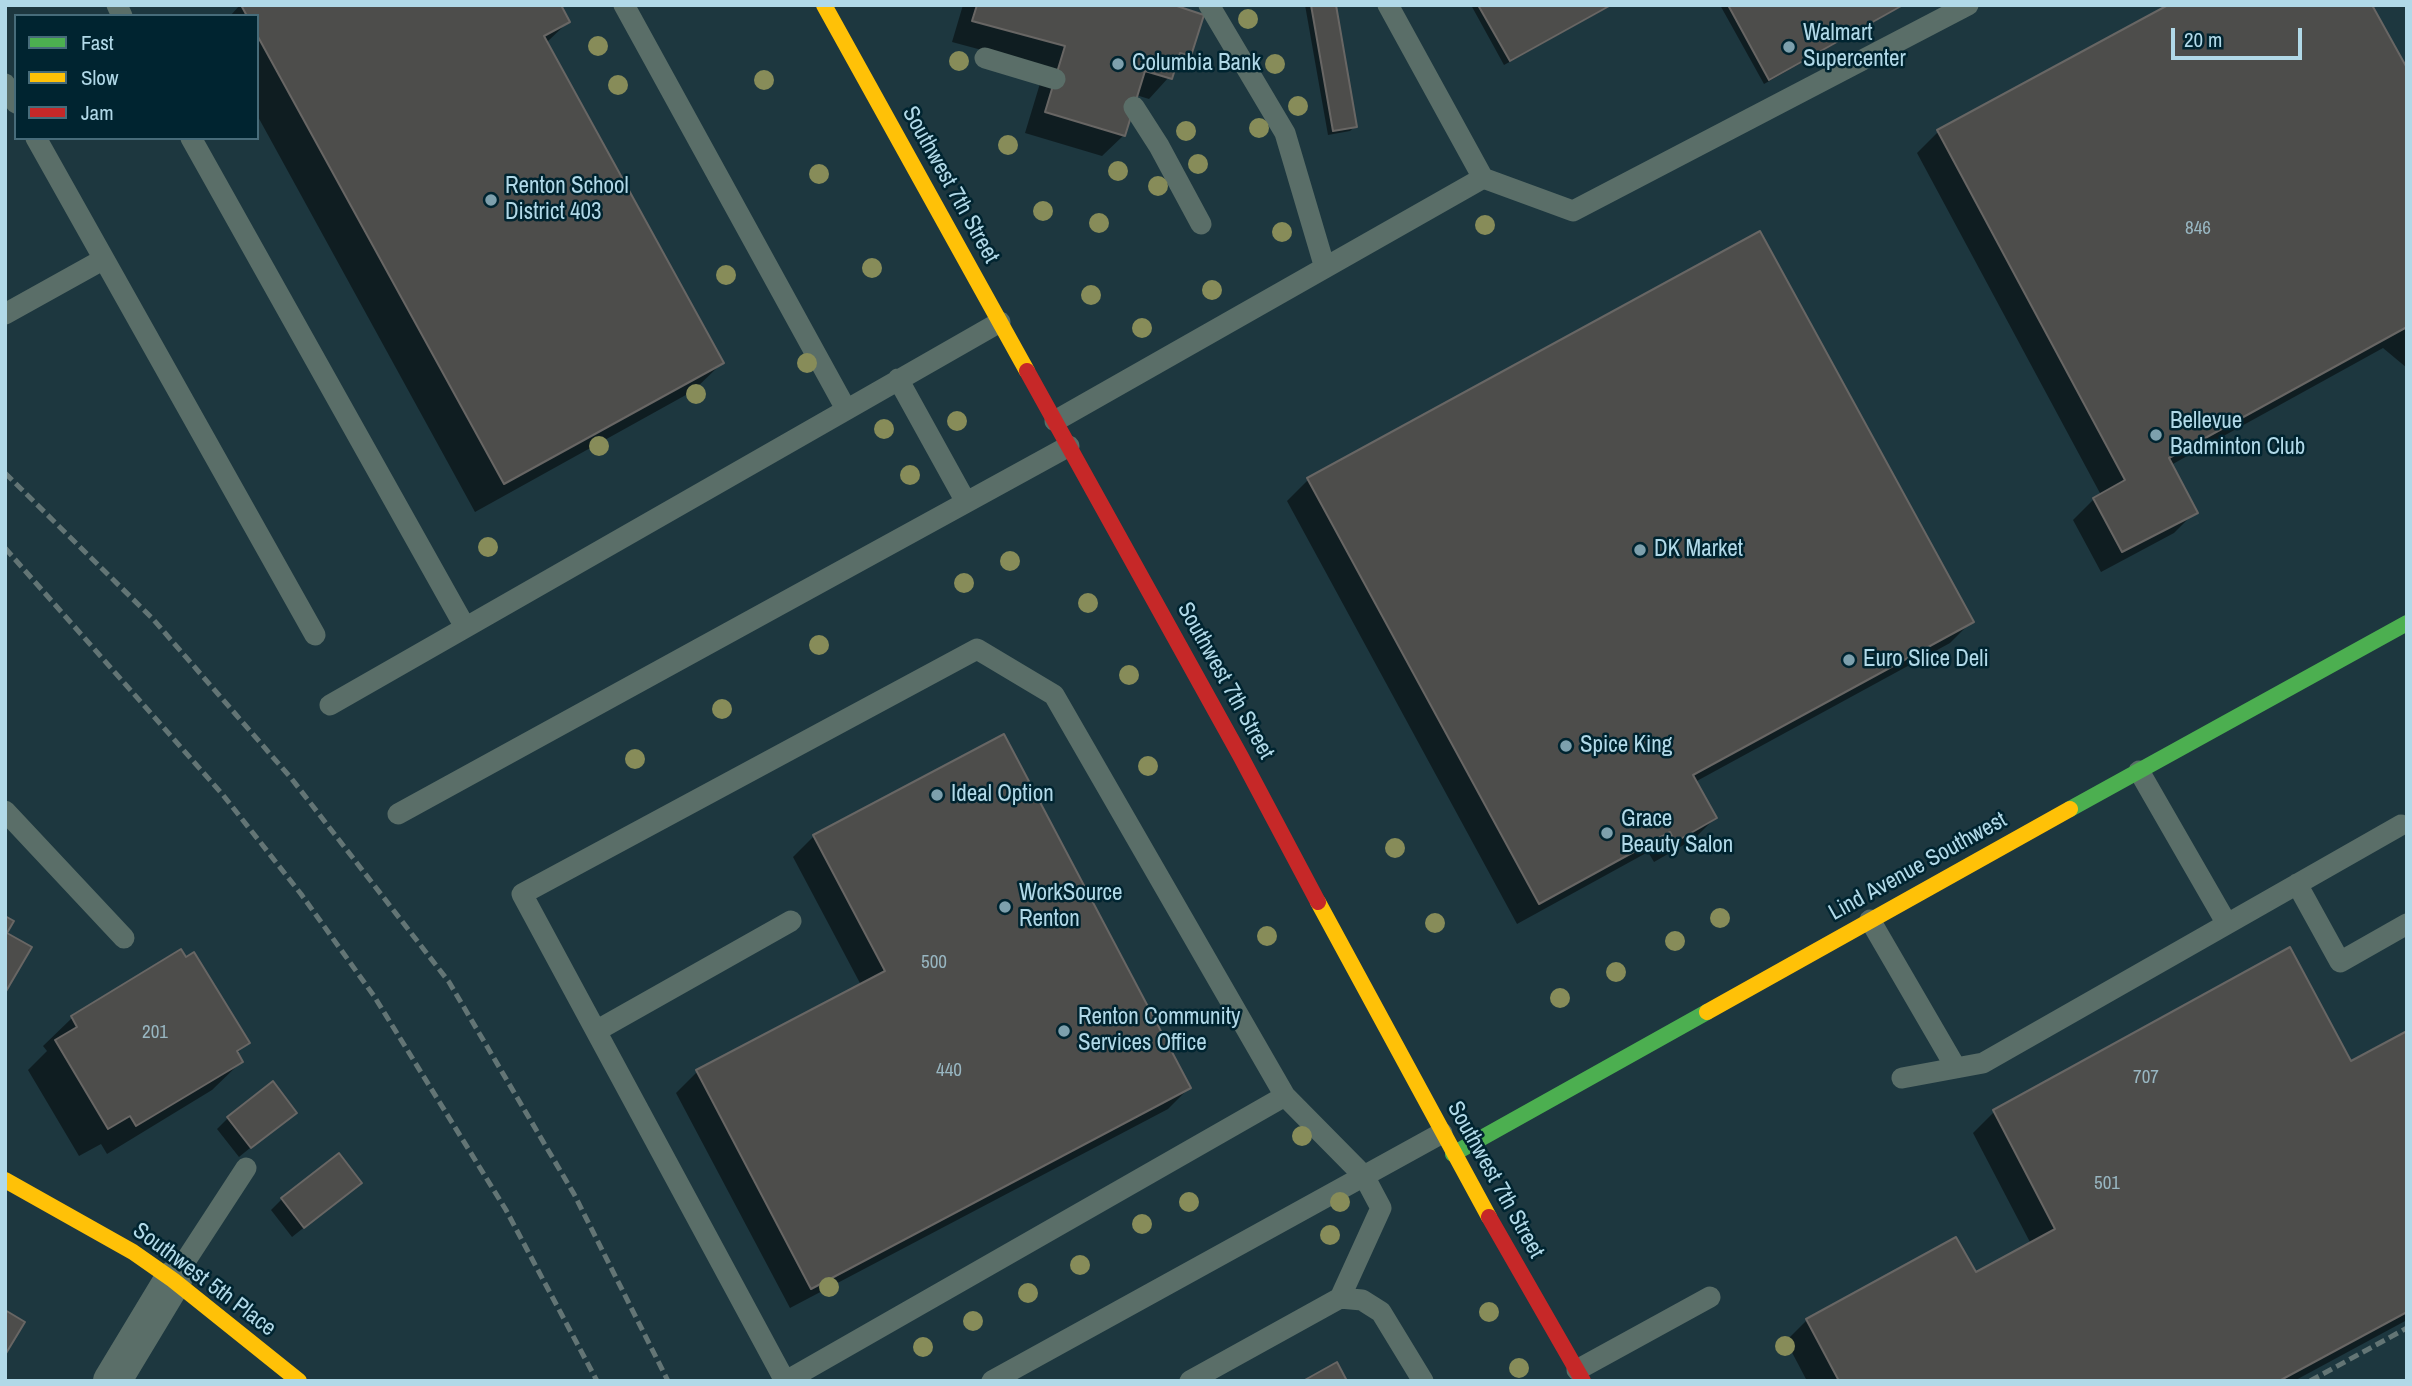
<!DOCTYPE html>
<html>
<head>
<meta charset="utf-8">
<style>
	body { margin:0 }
	#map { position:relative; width:2412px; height:1386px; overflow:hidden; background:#1d373f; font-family:"Archivo Narrow",sans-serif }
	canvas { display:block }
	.frame { position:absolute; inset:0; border:7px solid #b1d9e8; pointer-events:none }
	.legend { position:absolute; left:14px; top:14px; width:245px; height:126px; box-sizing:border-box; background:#002430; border:2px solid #476c7a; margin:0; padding:9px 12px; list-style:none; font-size:21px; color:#b1d9e8 }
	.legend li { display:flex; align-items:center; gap:14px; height:35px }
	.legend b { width:35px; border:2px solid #476c7a }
	.scale { position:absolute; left:2171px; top:28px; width:131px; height:32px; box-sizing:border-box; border:4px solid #b1d9e8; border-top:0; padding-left:9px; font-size:21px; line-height:24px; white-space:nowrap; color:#b1d9e8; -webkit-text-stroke:5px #002430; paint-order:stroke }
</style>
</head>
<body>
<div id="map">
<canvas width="2412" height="1386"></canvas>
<div class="frame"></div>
<ul class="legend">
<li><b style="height:9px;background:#4caf50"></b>Fast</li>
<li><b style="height:9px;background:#ffc107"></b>Slow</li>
<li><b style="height:9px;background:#c62828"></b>Jam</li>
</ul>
<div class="scale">20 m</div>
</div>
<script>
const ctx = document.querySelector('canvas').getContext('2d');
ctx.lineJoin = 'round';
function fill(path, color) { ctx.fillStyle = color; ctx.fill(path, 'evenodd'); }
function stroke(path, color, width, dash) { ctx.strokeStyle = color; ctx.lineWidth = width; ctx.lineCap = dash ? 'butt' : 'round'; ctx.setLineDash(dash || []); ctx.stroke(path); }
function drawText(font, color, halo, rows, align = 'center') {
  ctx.font = font + ' "Archivo Narrow",sans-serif'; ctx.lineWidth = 5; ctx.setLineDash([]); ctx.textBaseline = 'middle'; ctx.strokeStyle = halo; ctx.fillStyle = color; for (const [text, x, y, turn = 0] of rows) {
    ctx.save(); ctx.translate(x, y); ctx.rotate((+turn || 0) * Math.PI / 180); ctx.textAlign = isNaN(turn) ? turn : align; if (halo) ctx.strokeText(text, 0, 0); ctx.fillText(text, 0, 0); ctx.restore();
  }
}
fill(new Path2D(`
	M 240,5 L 559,5 L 568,22 L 546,43 L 722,363 L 693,391 L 475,512 L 257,115 L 257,16 L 230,16 Z
	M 963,5 L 1173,5 L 1189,55 L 1149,99 L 1136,95 L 1124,135 L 1102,156 L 1025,133 L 1045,67 L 952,42 Z
	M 1305,5 L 1334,5 L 1355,126 L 1350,131 L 1328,135 Z
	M 1471,5 L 1612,5 L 1504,65 Z
	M 1720,5 L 1904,5 L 1764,84 Z
	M 2172,5 L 2407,71 L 2407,368 L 2383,348 L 2171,465 L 2195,512 L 2174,533 L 2101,572 L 2073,520 L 2094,499 L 2101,495 L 1917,153 L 1938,132 Z
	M 1759,234 L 1971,622 L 1950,643 L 1695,782 L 1715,818 L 1694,839 L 1654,862 L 1648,852 L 1517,924 L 1287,501 L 1308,480 Z
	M 814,836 L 1189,1088 L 1168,1109 L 790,1308 L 676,1093 L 697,1072 L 861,985 L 793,857 Z
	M 2289,949 L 2351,1064 L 2407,1033 L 2407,1320 L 2294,1381 L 1807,1381 L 1786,1341 L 1807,1320 L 1975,1274 L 2031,1244 L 1973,1133 L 1994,1112 Z
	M 181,952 L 248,1043 L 236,1054 L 241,1062 L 212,1090 L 107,1154 L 101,1144 L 79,1156 L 28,1070 L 47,1051 L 43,1046 L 72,1018 Z
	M 294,1112 L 239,1157 L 217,1129 L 228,1118 Z
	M 360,1183 L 292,1237 L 271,1210 L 282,1199 Z`), '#0007');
const building = new Path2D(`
	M 241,5 L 561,5 L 570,22 L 544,36 L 724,363 L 504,484 L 257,35 L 257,16 L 247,16 Z
	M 977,5 L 1174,5 L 1204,15 L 1191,56 L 1180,53 L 1172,79 L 1145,71 L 1125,136 L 1045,112 L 1065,46 L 972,21 Z
	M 1311,5 L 1336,5 L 1357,127 L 1333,131 Z
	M 1478,5 L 1611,5 L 1510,61 Z
	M 1728,5 L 1903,5 L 1769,80 Z
	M 2168,5 L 2372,5 L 2407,68 L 2407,330 L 2405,328 L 2169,458 L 2198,513 L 2122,552 L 2093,498 L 2125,480 L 1937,130 Z
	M 1760,231 L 1974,622 L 1693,775 L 1717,818 L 1675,842 L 1670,832 L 1539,904 L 1307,478 Z
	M 1004,734 L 1191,1088 L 811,1289 L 696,1070 L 885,971 L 813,835 Z
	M 5,916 L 14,921 L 7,933 L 32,947 L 5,993 Z
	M 2290,947 L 2351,1061 L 2407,1031 L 2407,1312 L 2279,1381 L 1839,1381 L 1806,1319 L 1956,1237 L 1976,1272 L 2055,1229 L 1993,1110 Z
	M 181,949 L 186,957 L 194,952 L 250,1043 L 237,1051 L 243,1062 L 136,1126 L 130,1116 L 108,1129 L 55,1040 L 77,1027 L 71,1016 Z
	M 273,1081 L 297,1113 L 251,1148 L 227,1117 Z
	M 339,1153 L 362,1183 L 304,1228 L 281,1198 Z
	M 5,1310 L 25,1322 L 5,1355 Z
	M 1337,1362 L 1347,1381 L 1303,1381 Z`);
fill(building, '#4d4d4b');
stroke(building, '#686664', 2);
stroke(new Path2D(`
	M 117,5 L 122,16
	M 624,5 L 846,409
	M 1209,5 L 1285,133 L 1325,268
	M 1388,5 L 1483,178
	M 985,58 L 1055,79
	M 5,84 L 16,103
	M 1134,107 L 1159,146 L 1201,224
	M 36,138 L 315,635
	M 191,138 L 465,627
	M 5,314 L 104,259
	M 898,379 L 966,502
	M 1055,421 L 1483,178 L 1573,211 L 1968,5
	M 330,705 L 1000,322
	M 2139,771 L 2227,924
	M 5,811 L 124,938
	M 398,814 L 1069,446
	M 2297,884 L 2340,962 L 2407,924
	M 1870,920 L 1956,1068
	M 596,1031 L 791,921
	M 1902,1078 L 1983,1063 L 2401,825
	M 173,1280 L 246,1168
	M 1577,1370 L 1710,1297
	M 785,1381 L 522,894 L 977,649 L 1054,695 L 1285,1096 L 1364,1176 L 1381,1208 L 1340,1298
	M 786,1381 L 1285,1096
	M 992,1381 L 1442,1133
	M 1190,1381 L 1340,1298 L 1362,1300 L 1381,1312 L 1423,1381`), '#5a6e68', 21);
stroke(new Path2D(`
	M 112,1381 L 173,1280`), '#5a6e68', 38);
stroke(new Path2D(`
	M 2070,809 L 2407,623
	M 1453,1154 L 1707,1012`), '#4caf50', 16);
stroke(new Path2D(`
	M 824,5 L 1027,371
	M 1318,902 L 1489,1217
	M 1707,1012 L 2070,809
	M 5,1180 L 133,1252 L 173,1280 L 299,1381`), '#ffc107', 16);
stroke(new Path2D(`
	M 1027,371 L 1241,757 L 1318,902
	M 1489,1217 L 1583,1381`), '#c62828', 16);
stroke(new Path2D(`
	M 5,473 L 152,618 L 291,778 L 449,982 L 574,1194 L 668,1381
	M 5,548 L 223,795 L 301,894 L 374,996 L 506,1210 L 597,1381
	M 2310,1381 L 2407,1328`), '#637575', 5, [10, 5]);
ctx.fillStyle = '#878c59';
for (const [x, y] of [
	[1248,19],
	[598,46],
	[959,61],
	[1275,64],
	[764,80],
	[618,85],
	[1298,106],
	[1259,128],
	[1186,131],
	[1008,145],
	[1198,164],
	[1118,171],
	[819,174],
	[1158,186],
	[1043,211],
	[1099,223],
	[1485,225],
	[1282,232],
	[872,268],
	[726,275],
	[1212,290],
	[1091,295],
	[1142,328],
	[807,363],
	[696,394],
	[957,421],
	[884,429],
	[599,446],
	[910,475],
	[488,547],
	[1010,561],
	[964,583],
	[1088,603],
	[819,645],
	[1129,675],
	[722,709],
	[635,759],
	[1148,766],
	[1395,848],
	[1720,918],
	[1435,923],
	[1267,936],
	[1675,941],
	[1616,972],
	[1560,998],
	[1302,1136],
	[1189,1202],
	[1340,1202],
	[1142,1224],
	[1330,1235],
	[1080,1265],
	[829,1287],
	[1028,1293],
	[1489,1312],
	[973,1321],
	[1785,1346],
	[923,1347],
	[1519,1368]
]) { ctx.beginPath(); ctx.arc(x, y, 10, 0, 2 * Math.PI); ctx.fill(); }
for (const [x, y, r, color] of [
	[1789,47,7,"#7da0ad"],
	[1118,64,7,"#7da0ad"],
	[491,200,7,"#7da0ad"],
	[2156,435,7,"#7da0ad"],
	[1640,550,7,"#7da0ad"],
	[1849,660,7,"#7da0ad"],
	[1566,746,7,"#7da0ad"],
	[937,795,7,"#7da0ad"],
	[1607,833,7,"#7da0ad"],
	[1005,907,7,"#7da0ad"],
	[1064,1031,7,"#7da0ad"]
]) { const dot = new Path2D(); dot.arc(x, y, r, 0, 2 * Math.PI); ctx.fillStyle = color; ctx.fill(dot); stroke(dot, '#002430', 2.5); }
drawText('19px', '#98b6c1', null, [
	["846",2198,229],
	["500",934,963],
	["201",155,1033],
	["440",949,1071],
	["707",2146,1078],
	["501",2107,1184]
]);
drawText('23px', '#b1d9e8', '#002430', [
	["Walmart",1803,34],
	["Supercenter",1803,60],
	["Columbia Bank",1132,64],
	["Renton School",505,187],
	["District 403",505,213],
	["Bellevue",2170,422],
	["Badminton Club",2170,448],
	["DK Market",1654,550],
	["Euro Slice Deli",1863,660],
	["Spice King",1580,746],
	["Ideal Option",951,795],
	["Grace",1621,820],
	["Beauty Salon",1621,846],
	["WorkSource",1019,894],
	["Renton",1019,920],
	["Renton Community",1078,1018],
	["Services Office",1078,1044]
], 'left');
drawText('23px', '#b1d9e8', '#002430', [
	["Southwest 7th Street",950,185,61],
	["Southwest 7th Street",1225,681,61],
	["Lind Avenue Southwest",1918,867,-29],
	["Southwest 7th Street",1495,1180,61],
	["Southwest 5th Place",204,1280,37]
]);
</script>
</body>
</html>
